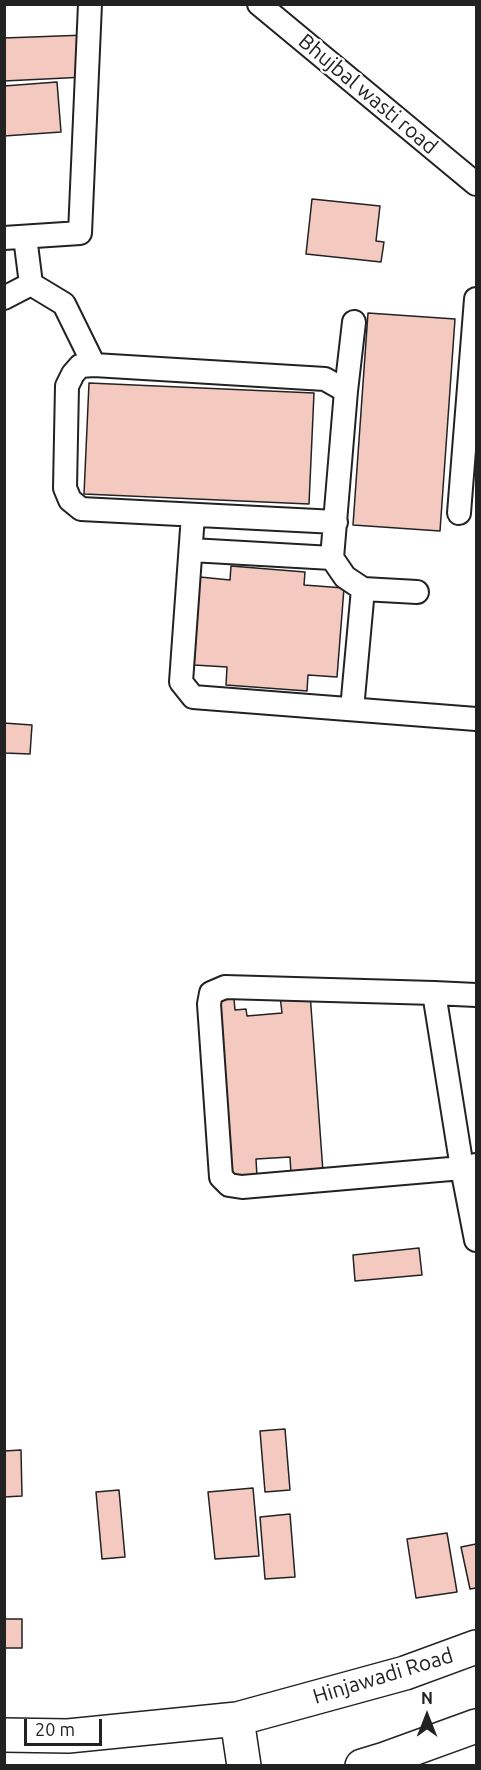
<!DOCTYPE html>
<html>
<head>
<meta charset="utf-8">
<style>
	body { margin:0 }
	#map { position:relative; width:481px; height:1770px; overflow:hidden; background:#fff; font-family:Ubuntu,sans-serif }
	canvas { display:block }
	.frame { position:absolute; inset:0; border:6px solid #222; pointer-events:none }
	.north { position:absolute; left:397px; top:1686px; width:60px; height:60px; -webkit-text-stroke:4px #fff; paint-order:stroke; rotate:0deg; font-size:16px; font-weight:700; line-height:24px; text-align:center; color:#222 }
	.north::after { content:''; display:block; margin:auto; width:21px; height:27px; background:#222; clip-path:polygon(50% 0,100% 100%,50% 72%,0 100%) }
	.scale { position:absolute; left:24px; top:1719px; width:78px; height:27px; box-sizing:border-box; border:3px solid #222; border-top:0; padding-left:8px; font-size:18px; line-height:21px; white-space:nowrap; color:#222; -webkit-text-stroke:4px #fff; paint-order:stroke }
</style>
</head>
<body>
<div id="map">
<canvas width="481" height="1770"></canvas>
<div class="frame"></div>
<div class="north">N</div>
<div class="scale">20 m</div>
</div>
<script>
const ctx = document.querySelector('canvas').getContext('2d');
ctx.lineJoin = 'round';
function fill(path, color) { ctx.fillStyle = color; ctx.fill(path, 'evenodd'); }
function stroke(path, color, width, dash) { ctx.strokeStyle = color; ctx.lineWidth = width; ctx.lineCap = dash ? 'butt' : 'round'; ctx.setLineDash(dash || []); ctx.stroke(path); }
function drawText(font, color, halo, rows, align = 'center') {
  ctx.font = font + ' Ubuntu,sans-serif'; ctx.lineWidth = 4.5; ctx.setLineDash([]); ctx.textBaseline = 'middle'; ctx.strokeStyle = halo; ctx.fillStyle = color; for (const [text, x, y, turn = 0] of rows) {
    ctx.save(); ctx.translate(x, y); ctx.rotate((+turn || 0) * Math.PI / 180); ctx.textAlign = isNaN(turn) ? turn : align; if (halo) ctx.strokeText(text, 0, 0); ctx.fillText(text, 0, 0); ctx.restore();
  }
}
const building = new Path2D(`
	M 86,35 L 86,77 L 4,81 L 4,38 Z
	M 57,82 L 61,132 L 4,136 L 4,86 Z
	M 312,199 L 380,206 L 376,241 L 384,242 L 381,262 L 306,254 Z
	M 368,313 L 455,319 L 440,531 L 353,525 Z
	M 89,383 L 314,393 L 309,504 L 84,494 Z
	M 231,566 L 305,572 L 304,585 L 344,588 L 337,677 L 308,675 L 307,691 L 226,685 L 227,667 L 194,665 L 200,577 L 230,580 Z
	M 4,723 L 32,725 L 30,754 L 4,753 Z
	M 310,993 L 323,1172 L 291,1174 L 290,1157 L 256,1159 L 257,1177 L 231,1178 L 217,1000 L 234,999 L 235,1010 L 246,1009 L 247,1016 L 282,1013 L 280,996 Z
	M 419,1248 L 422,1275 L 355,1281 L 353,1255 Z
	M 285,1429 L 290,1490 L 265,1492 L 260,1431 Z
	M 21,1450 L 22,1496 L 4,1497 L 4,1451 Z
	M 253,1488 L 259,1556 L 215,1559 L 208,1492 Z
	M 119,1490 L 125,1557 L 102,1559 L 96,1492 Z
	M 290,1514 L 295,1577 L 265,1579 L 260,1517 Z
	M 447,1533 L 457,1592 L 416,1598 L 407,1539 Z
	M 476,1544 L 476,1588 L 470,1589 L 461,1547 Z
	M 4,1619 L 22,1619 L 22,1648 L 4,1648 Z`);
fill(building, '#f3c9c0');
stroke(building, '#222', 1.5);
const street = new Path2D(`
	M 259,4 L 476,184
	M 25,237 L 31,284
	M 4,238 L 80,233 L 90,4
	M 31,284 L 64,304 L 94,365
	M 4,298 L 31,284
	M 354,322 L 346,391 L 332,558 L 345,577 L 363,589 L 417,592
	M 459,513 L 476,299
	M 193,515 L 181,682 L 193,697 L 476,719
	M 336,522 L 81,509 L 70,500 L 65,488 L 67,386 L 73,374 L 80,366 L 94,365 L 325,379 L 346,391
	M 191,550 L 332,558
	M 352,709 L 363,589
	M 434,993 L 476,995
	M 476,1165 L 462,1168 L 242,1187 L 229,1185 L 221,1177 L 209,1004 L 211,993 L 225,987 L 434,993 L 462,1168 L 476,1240`);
const primary = new Path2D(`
	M 237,1719 L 244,1766
	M 4,1735 L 68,1736 L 237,1719 L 405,1673 L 476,1647
	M 362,1766 L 385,1759 L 476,1726`);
stroke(street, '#222', 26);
stroke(primary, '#222', 36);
stroke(street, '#fff', 22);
stroke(primary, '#fff', 33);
drawText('21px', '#222', '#fff', [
	["Bhujbal wasti road",368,94,40],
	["Hinjawadi Road",383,1676,-17]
]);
</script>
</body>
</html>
